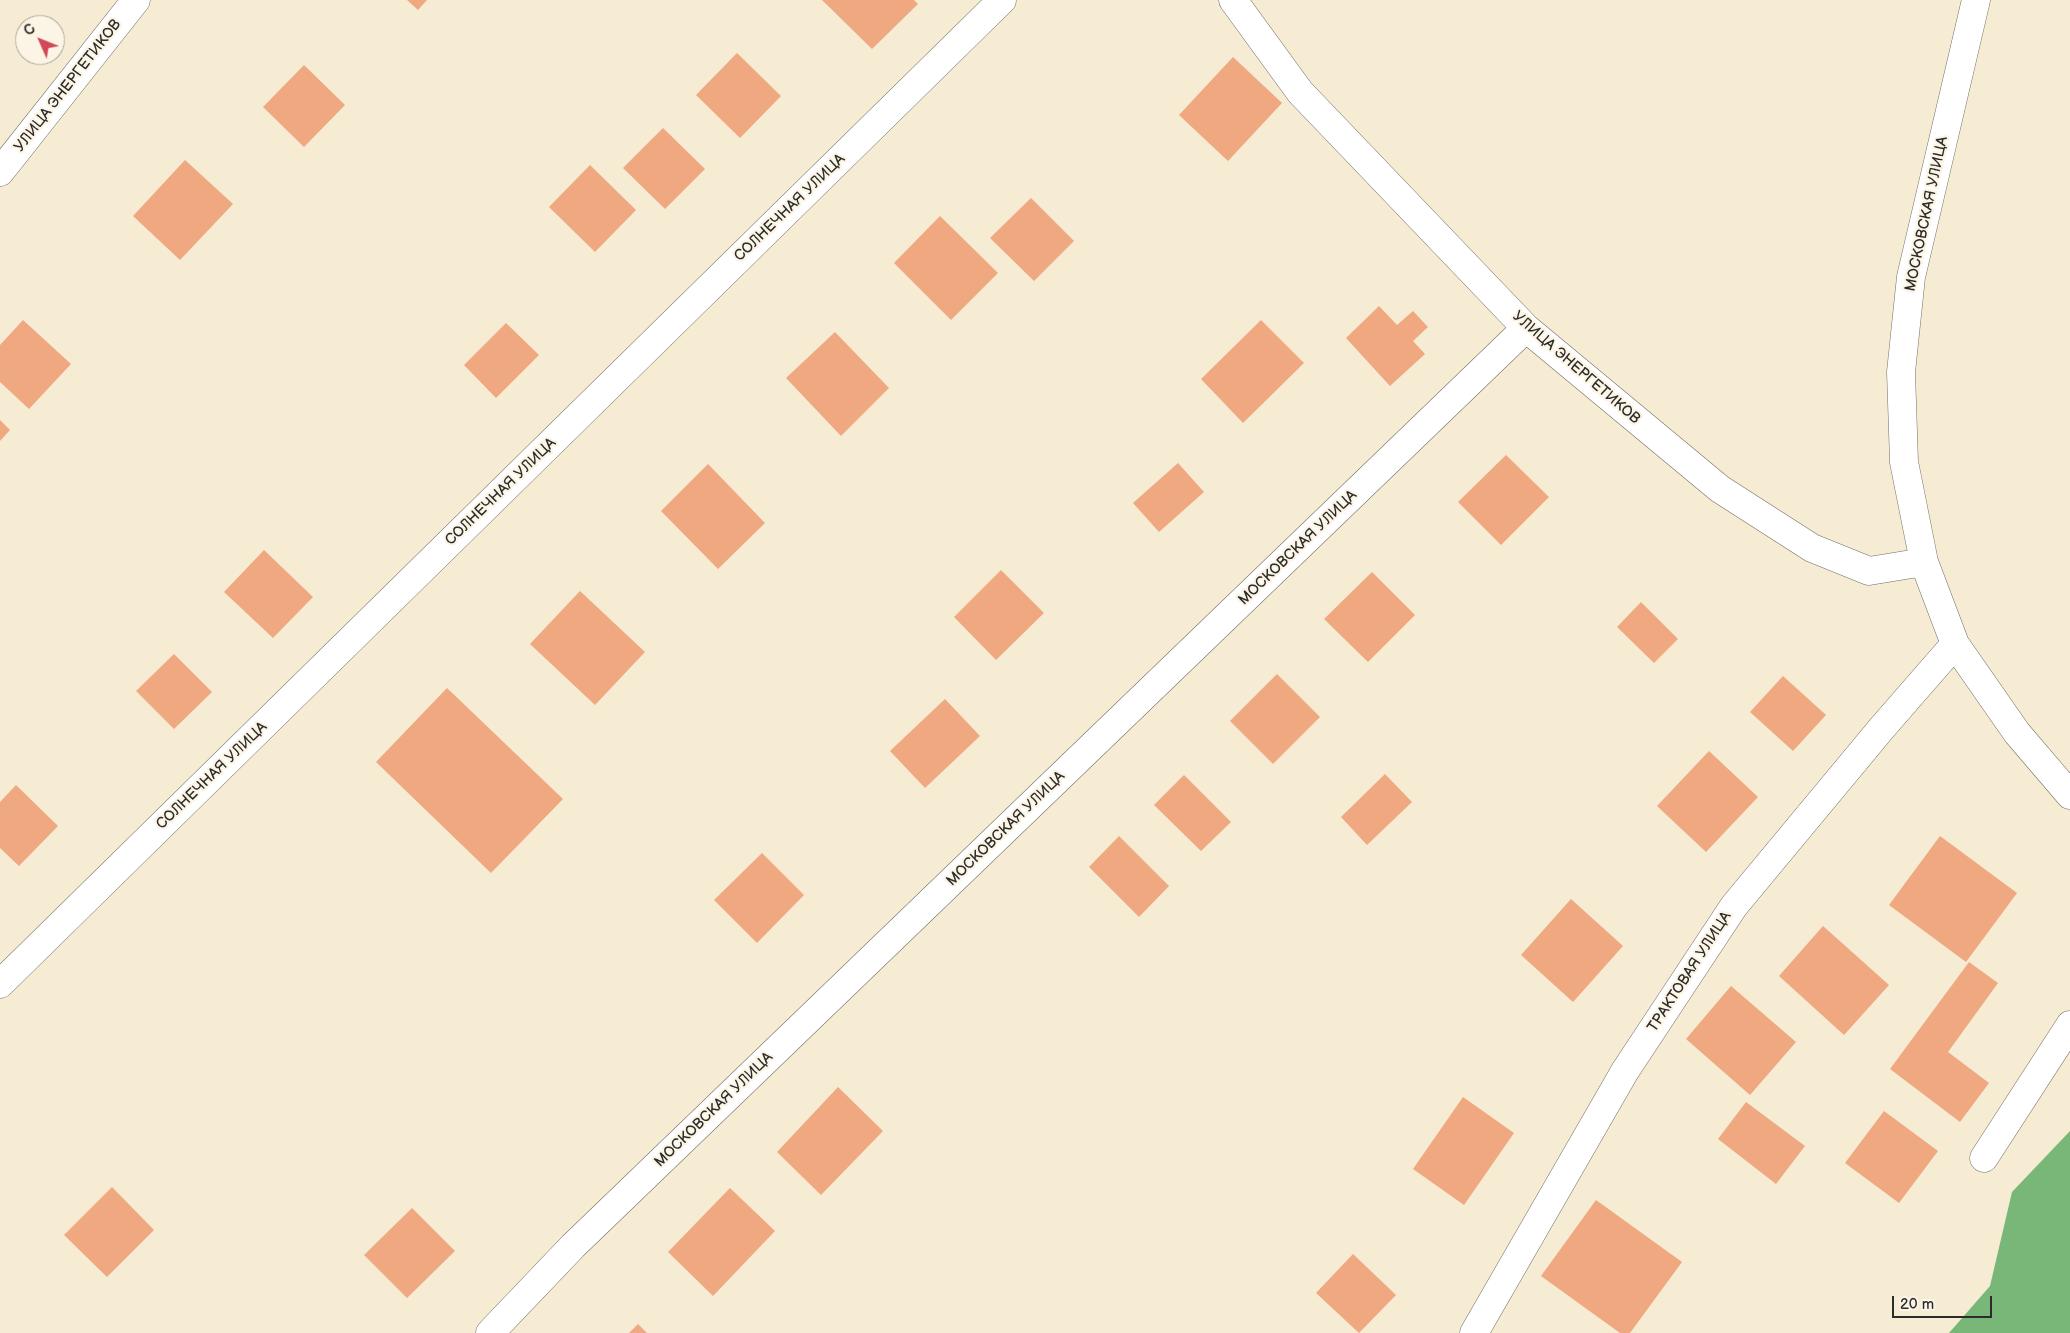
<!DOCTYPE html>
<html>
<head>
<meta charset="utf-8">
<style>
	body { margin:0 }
	#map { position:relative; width:2070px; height:1333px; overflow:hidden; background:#f6ebd3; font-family:"Balsamiq Sans",sans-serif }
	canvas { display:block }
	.north { position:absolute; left:15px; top:15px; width:50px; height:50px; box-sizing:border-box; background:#fcf5e5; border:1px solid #a8a49b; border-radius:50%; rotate:314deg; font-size:14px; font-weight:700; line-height:20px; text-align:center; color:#2b2b2b }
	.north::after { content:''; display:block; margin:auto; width:18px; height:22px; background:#d1495b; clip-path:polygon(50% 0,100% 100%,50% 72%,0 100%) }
	.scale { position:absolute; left:1892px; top:1296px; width:100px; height:22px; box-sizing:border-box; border:2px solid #2b2b2b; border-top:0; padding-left:6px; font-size:15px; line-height:18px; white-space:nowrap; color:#2b2b2b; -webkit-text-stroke:4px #fcf5e5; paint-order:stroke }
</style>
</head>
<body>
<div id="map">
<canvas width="2070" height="1333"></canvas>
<div class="north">С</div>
<div class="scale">20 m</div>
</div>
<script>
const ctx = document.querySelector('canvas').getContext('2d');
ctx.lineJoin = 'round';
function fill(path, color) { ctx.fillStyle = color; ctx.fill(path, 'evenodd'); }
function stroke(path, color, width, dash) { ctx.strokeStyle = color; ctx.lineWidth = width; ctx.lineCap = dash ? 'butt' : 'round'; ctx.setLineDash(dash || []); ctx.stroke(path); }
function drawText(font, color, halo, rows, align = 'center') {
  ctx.font = font + ' "Balsamiq Sans",sans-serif'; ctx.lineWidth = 4.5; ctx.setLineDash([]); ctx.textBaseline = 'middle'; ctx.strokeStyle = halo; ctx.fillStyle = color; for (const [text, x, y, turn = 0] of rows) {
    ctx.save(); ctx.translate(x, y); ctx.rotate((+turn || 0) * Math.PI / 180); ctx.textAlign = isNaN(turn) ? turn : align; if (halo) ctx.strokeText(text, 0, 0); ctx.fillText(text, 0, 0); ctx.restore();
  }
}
fill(new Path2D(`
	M 2070,1131 L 2070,1333 L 1949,1333 L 1990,1286 L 2012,1192 Z`), '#79b778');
fill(new Path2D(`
	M 407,0 L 427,0 L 418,10 Z
	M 822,0 L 914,0 L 918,4 L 872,49 Z
	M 737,53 L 781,96 L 740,138 L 696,95 Z
	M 1233,57 L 1282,103 L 1228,161 L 1179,115 Z
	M 304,65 L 345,105 L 304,147 L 263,107 Z
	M 663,128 L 705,169 L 665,209 L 623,168 Z
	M 185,160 L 233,204 L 180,260 L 133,216 Z
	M 590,165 L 636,210 L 595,252 L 549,207 Z
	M 1031,198 L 1074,241 L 1034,281 L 990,238 Z
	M 940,216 L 998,273 L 951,320 L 894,263 Z
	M 1379,306 L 1397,325 L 1413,311 L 1428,327 L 1413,341 L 1425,354 L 1390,386 L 1346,338 Z
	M 23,320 L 71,364 L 29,409 L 0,382 L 0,345 Z
	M 1261,320 L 1304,363 L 1243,423 L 1201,379 Z
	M 506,323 L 539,355 L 496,398 L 464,365 Z
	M 835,332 L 889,388 L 841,436 L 786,378 Z
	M 0,420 L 10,430 L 0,441 Z
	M 1506,455 L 1549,497 L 1501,545 L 1458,502 Z
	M 1178,463 L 1204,492 L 1159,532 L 1133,503 Z
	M 708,464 L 765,523 L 718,569 L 661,511 Z
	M 264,550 L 313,597 L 273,638 L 224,592 Z
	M 1001,570 L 1044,613 L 996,660 L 954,617 Z
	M 1372,572 L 1415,615 L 1368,662 L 1324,619 Z
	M 580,591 L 645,652 L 595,705 L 530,644 Z
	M 1641,602 L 1678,639 L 1654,663 L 1617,627 Z
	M 174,654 L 212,692 L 174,729 L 136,691 Z
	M 1277,674 L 1320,717 L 1273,764 L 1230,721 Z
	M 1783,676 L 1826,715 L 1793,751 L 1750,712 Z
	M 447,688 L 563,799 L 491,873 L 376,762 Z
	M 945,699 L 980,736 L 925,788 L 890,751 Z
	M 1709,751 L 1758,797 L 1706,852 L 1657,806 Z
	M 1385,774 L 1412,802 L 1367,845 L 1341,817 Z
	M 1184,775 L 1231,822 L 1201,851 L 1154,805 Z
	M 16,785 L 58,826 L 19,866 L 0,848 L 0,802 Z
	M 1119,836 L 1169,886 L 1139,917 L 1089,867 Z
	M 1940,836 L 2017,893 L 1966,962 L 1889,905 Z
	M 762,853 L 804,895 L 757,943 L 714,900 Z
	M 1571,899 L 1623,946 L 1573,1002 L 1521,955 Z
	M 1823,926 L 1889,985 L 1844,1035 L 1779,976 Z
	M 1969,962 L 1998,983 L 1948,1052 L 1989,1083 L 1960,1122 L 1890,1069 Z
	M 1731,986 L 1796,1042 L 1750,1095 L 1686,1039 Z
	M 838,1087 L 883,1131 L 821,1195 L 777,1152 Z
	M 1463,1097 L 1514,1133 L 1464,1205 L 1413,1169 Z
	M 1746,1102 L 1805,1146 L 1776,1184 L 1718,1139 Z
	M 1884,1111 L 1938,1151 L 1899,1203 L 1845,1163 Z
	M 112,1187 L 154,1230 L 107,1277 L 64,1235 Z
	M 730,1188 L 775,1231 L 713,1296 L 668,1252 Z
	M 1596,1200 L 1682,1262 L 1630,1333 L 1620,1333 L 1541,1276 Z
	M 412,1208 L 455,1251 L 407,1298 L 364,1255 Z
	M 1353,1254 L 1396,1295 L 1359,1333 L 1316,1293 Z
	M 638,1324 L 647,1333 L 629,1333 Z`), '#efa880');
const minor = new Path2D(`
	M 1233,0 L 1300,92 L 1526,328 L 1720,489 L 1812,548 L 1869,571 L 1924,562
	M 1976,0 L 1911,277 L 1901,372 L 1904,462 L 1924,562 L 1955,644 L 2017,733 L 2070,795
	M 0,172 L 136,0
	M 0,984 L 1002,0
	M 1984,1158 L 2070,1025
	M 490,1333 L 573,1246 L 1526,328
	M 1474,1333 L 1625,1071 L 1734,906 L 1881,729 L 1955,644`);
stroke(minor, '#726e66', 29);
stroke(minor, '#fff', 28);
drawText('15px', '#2b2b2b', '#fcf5e5', [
	["УЛИЦА ЭНЕРГЕТИКОВ",68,86,-52],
	["СОЛНЕЧНАЯ УЛИЦА",790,208,-44],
	["МОСКОВСКАЯ УЛИЦА",1927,214,-78],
	["УЛИЦА ЭНЕРГЕТИКОВ",1576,368,41],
	["СОЛНЕЧНАЯ УЛИЦА",501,492,-44],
	["МОСКОВСКАЯ УЛИЦА",1298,548,-44],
	["СОЛНЕЧНАЯ УЛИЦА",212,776,-44],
	["МОСКОВСКАЯ УЛИЦА",1006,829,-44],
	["ТРАКТОВАЯ УЛИЦА",1690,972,-57],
	["МОСКОВСКАЯ УЛИЦА",714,1110,-44]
]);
</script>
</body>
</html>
